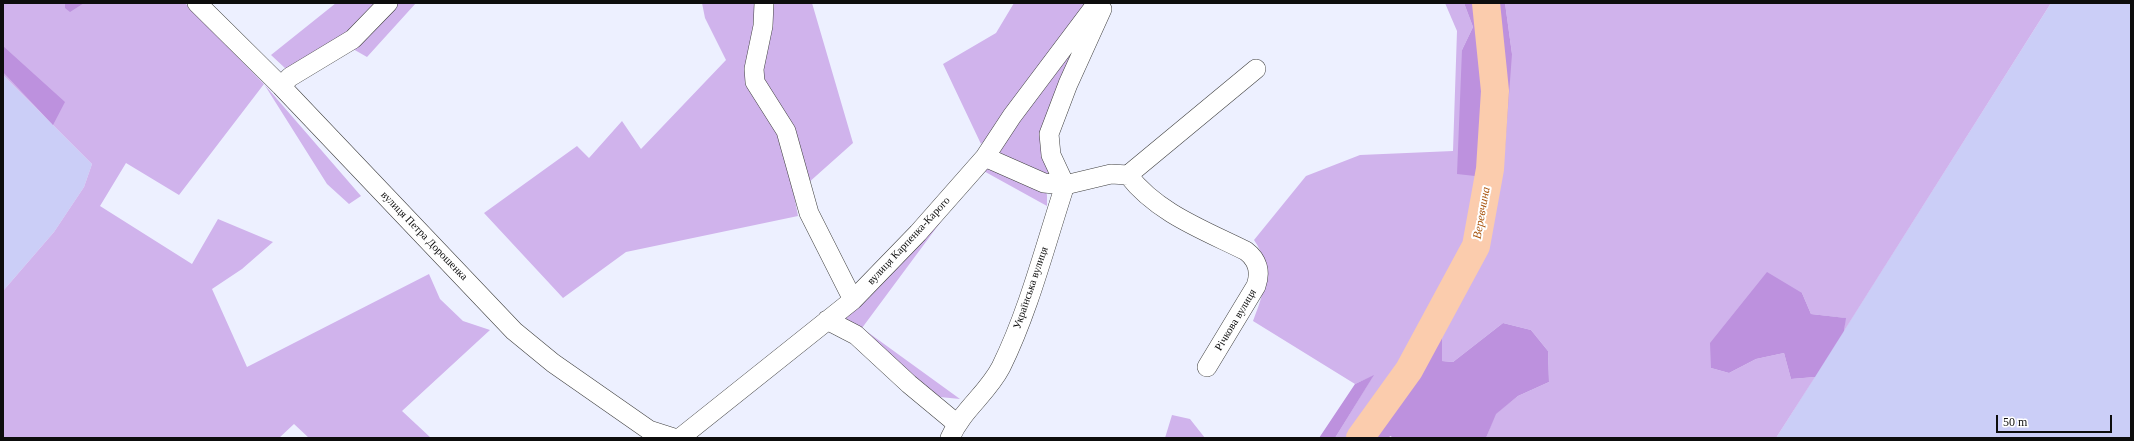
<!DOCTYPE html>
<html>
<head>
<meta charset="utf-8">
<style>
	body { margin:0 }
	#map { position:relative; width:2134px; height:441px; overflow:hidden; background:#edf0ff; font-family:Georgia,serif }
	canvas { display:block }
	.frame { position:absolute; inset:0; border:4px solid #0d0d0d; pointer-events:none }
	.scale { position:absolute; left:1996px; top:415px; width:116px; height:18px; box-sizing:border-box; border:2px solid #0d0d0d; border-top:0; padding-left:5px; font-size:12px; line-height:14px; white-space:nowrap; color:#0d0d0d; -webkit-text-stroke:3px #fff; paint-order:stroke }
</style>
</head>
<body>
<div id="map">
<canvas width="2134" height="441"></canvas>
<div class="frame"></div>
<div class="scale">50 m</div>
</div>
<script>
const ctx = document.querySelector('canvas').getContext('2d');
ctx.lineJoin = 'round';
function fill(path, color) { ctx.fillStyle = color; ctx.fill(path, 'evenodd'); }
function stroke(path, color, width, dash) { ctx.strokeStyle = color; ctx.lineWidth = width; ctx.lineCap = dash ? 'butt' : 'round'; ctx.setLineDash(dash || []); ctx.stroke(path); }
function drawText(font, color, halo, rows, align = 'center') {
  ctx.font = font + ' Georgia,serif'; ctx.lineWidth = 4; ctx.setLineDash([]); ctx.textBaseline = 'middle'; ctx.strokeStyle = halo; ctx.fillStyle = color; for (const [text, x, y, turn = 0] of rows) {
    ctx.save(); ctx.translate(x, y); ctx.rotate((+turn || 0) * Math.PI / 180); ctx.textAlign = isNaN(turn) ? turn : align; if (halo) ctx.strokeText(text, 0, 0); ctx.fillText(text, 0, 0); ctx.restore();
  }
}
fill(new Path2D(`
	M 2051,3 L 2131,3 L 2131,438 L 1776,438 Z
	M 3,75 L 92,164 L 84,187 L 54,232 L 3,291 Z`), '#cbcef7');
fill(new Path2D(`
	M 3,3 L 185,3 L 264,84 L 361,196 L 349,204 L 327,184 L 264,84 L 179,195 L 126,163 L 100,206 L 192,264 L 218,219 L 273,242 L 242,269 L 212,289 L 247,367 L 429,274 L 440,299 L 463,321 L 490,330 L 402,411 L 431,438 L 309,438 L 294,424 L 279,438 L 3,438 L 3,291 L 54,232 L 84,187 L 92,164 L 3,75 Z
	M 336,3 L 377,3 L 350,32 L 286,69 L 271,55 Z
	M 396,3 L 416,3 L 367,57 L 353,49 Z
	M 702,3 L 760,3 L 749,76 L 784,143 L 798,216 L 626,252 L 563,298 L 484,213 L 577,146 L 589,158 L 622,121 L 641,149 L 726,60 L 705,18 Z
	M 769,3 L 812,3 L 853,143 L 807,184 L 762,82 L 758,68 Z
	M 1014,3 L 1091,3 L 995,130 L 981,144 L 943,64 L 996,33 Z
	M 1100,3 L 1047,129 L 1059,181 L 989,157 Z
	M 1445,3 L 1464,3 L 1473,27 L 1462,50 L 1512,54 L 1505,3 L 2051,3 L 1844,331 L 1845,318 L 1811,314 L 1802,293 L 1711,343 L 1711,368 L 1729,373 L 1756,359 L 1784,353 L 1791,379 L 1815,377 L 1776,438 L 1486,438 L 1495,414 L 1518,396 L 1549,382 L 1548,351 L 1531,330 L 1503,323 L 1453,362 L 1442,361 L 1415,339 L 1365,438 L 1335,438 L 1373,376 L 1355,384 L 1253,321 C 1264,293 1273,267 1254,240 L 1306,176 L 1360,155 L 1453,151 L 1457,31 Z
	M 987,164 L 1044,187 L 1047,195 L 1047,206 L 980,169 L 862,328 L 960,399 L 940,397 L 902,371 L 857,330 L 836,320 L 867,293 L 980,169 Z
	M 1172,415 L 1190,419 L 1205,438 L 1165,438 Z`), '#d0b3ec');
fill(new Path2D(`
	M 65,3 L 84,3 L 70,12 L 65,8 Z
	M 1464,3 L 1505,3 L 1512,54 L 1505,148 L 1475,176 L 1457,174 L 1462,50 L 1473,27 Z
	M 3,46 L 65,102 L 53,125 L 3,72 Z
	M 1767,272 L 1802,293 L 1811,314 L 1846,318 L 1844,331 L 1815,377 L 1791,379 L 1784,353 L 1756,359 L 1729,373 L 1711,368 L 1710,343 Z
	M 1503,323 L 1531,330 L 1548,351 L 1549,382 L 1518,396 L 1496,414 L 1486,438 L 1394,438 L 1390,436 L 1389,438 L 1365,438 L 1415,339 L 1442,328 L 1442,361 L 1453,362 Z
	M 1374,375 L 1335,438 L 1319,438 L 1355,384 Z`), '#bd91de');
stroke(new Path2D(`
	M 1360,438 L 1409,370 L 1476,246 L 1490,169 L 1495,91 L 1486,3`), '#fbccad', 28);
const minor = new Path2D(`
	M 197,3 L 281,86 L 514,331 L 553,363 L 649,430 L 674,438
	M 764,3 L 763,26 L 754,69 L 755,82 L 786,131 L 809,213 L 853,300
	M 281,86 L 290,77 L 353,39 L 388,3
	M 985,157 L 1044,183 L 1065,185 L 1111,174 L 1128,175 C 1157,213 1204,230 1246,251 C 1258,260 1261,272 1256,286 L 1207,367
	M 1128,175 L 1256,69
	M 1065,185 L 1051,155 L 1049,134 L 1068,84 L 1102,9
	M 827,320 L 856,335 L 909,384 L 956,423
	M 680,438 L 853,300 L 918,233 L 985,157 L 1012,116 L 1097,3
	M 950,438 C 962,410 987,394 1001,367 C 1029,310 1045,246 1065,185`);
stroke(minor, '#404040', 20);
stroke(minor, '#fff', 19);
drawText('11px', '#0d0d0d', '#fff', [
	["вулиця Петра Дорошенка",424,236,46],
	["вулиця Карпенка-Карого",909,241,-47],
	["Українська вулиця",1031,288,-71],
	["Річкова вулиця",1236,320,-59]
]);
drawText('italic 12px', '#a8540d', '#fff', [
	["Веревчина",1482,213,-80]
]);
</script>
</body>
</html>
